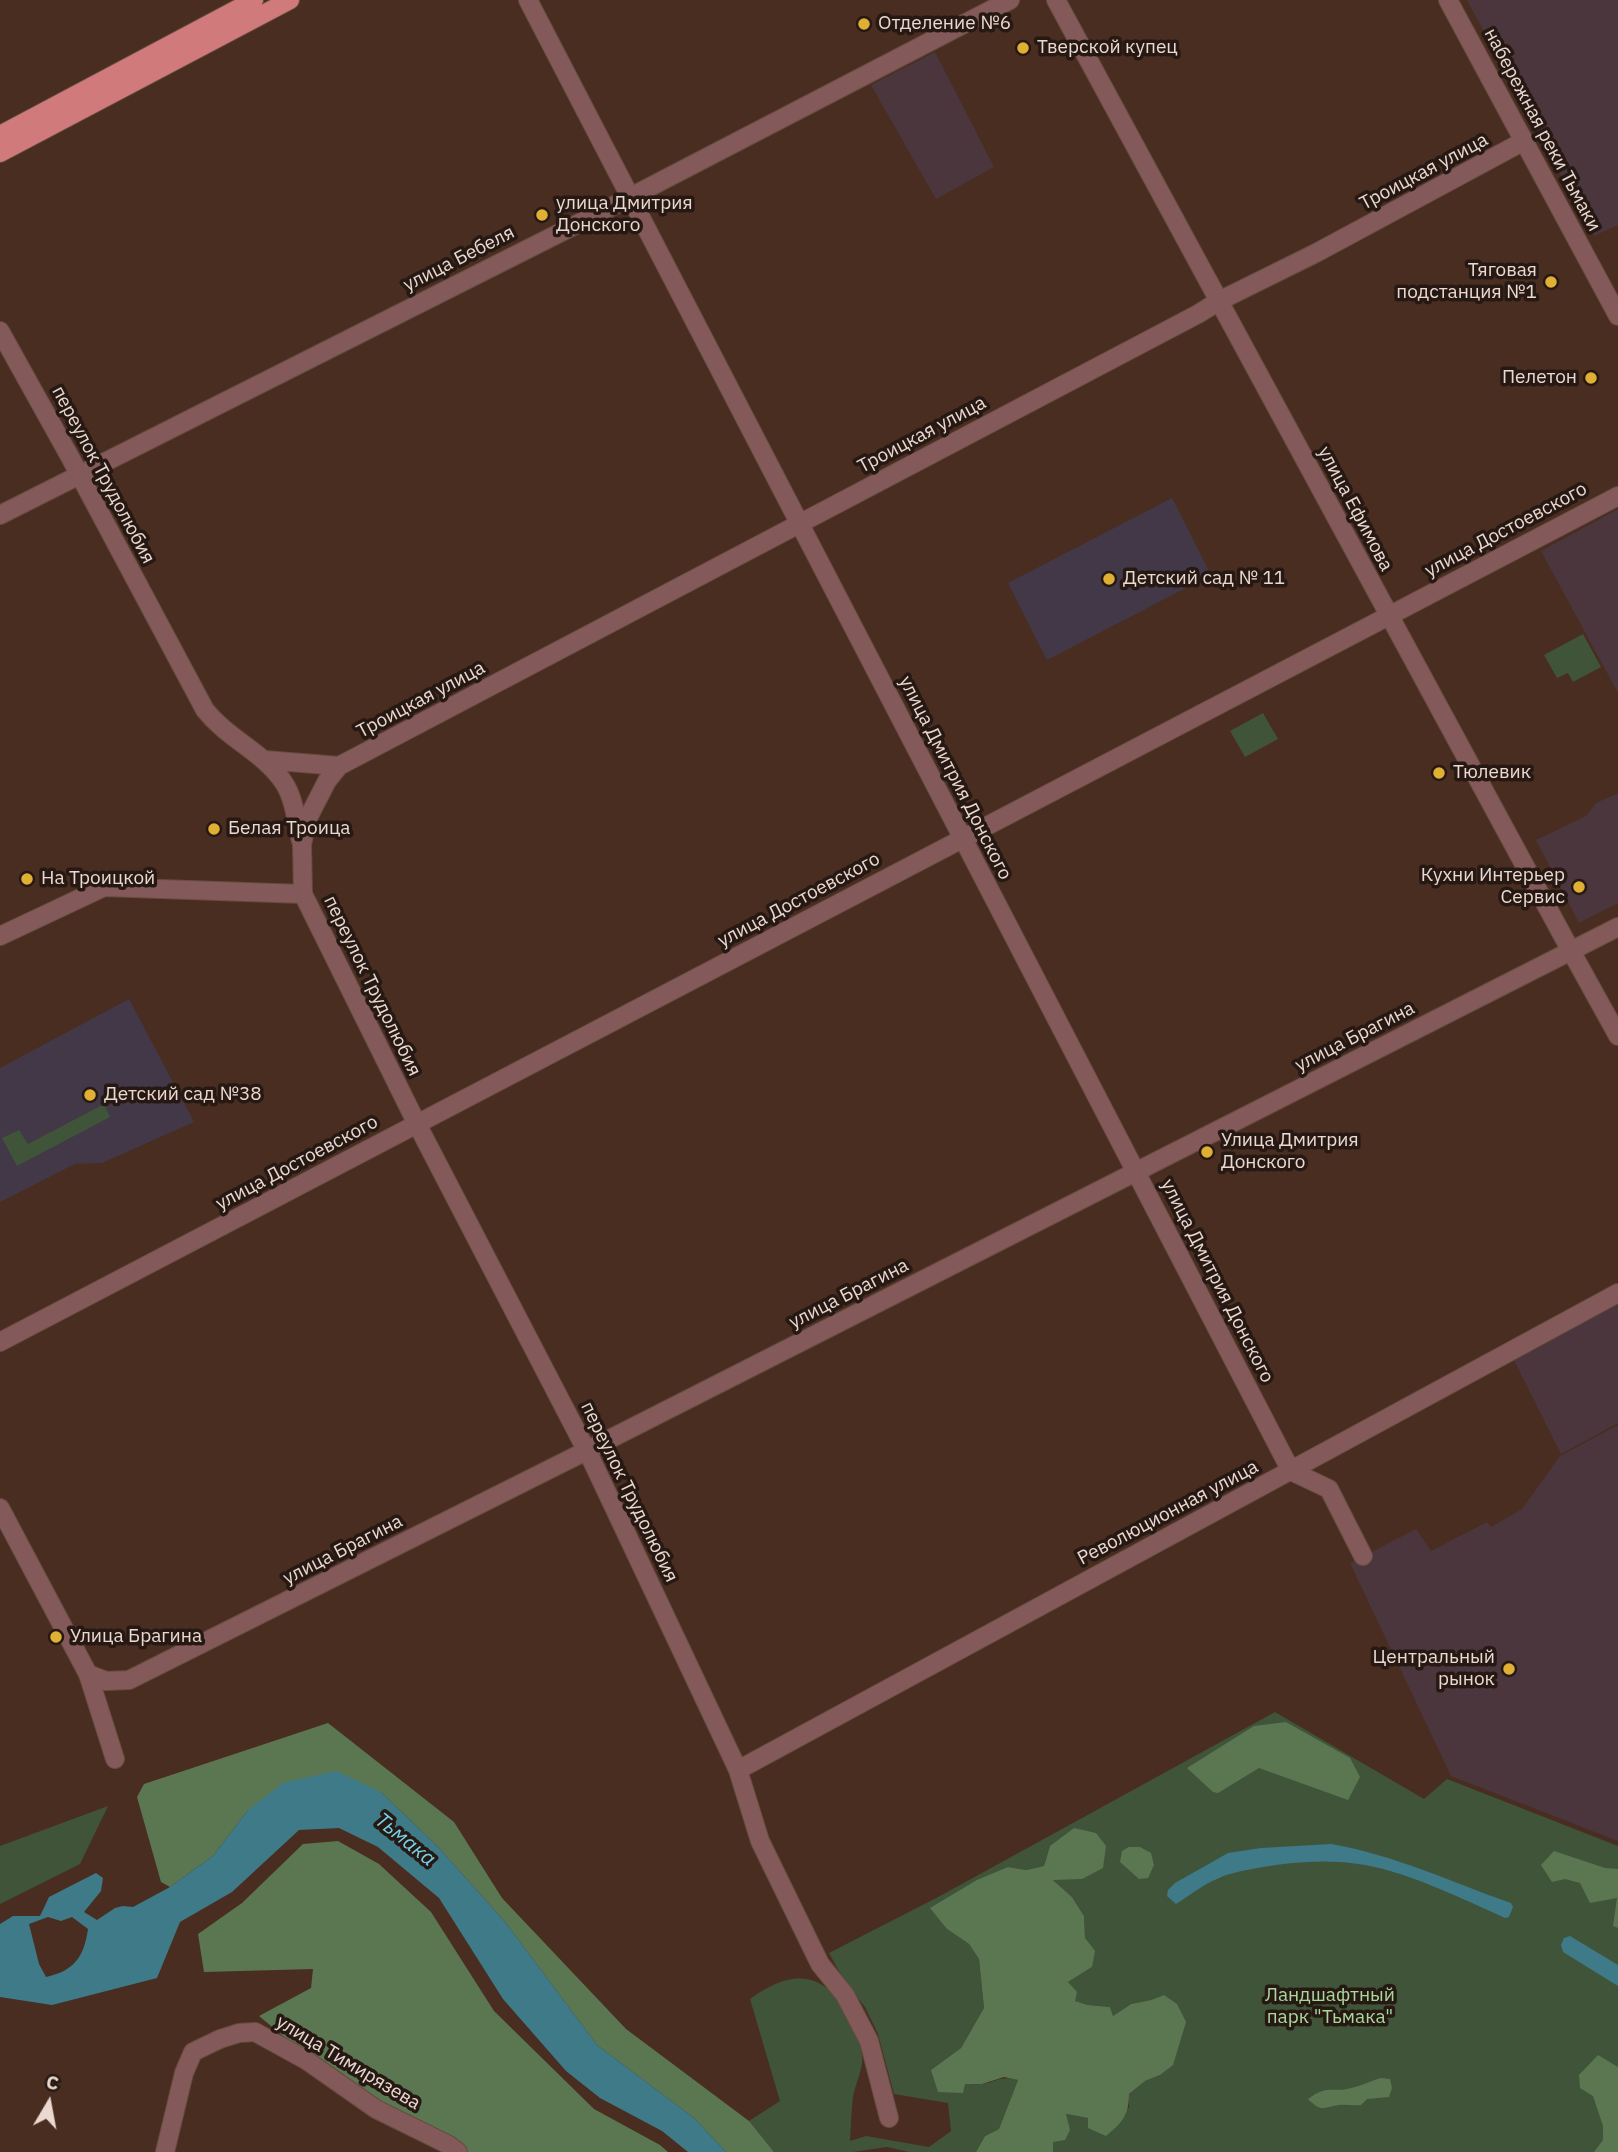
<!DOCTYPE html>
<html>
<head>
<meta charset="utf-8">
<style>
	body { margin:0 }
	#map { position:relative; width:1618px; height:2152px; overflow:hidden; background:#492d20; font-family:"IBM Plex Sans",sans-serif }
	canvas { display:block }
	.north { position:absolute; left:14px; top:2068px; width:70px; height:70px; -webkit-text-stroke:5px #261913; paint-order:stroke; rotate:10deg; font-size:19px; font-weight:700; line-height:28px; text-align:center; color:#ebd8d0 }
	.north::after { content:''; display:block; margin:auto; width:24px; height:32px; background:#ebd8d0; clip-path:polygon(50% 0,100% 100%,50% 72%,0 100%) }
</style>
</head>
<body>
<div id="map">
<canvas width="1618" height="2152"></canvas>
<div class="north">С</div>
</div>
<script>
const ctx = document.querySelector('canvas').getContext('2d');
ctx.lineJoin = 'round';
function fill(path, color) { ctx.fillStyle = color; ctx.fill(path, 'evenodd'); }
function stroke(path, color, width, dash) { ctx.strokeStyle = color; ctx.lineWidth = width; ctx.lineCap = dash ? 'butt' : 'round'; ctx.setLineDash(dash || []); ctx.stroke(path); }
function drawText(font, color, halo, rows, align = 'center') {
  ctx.font = font + ' "IBM Plex Sans",sans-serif'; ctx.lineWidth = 7; ctx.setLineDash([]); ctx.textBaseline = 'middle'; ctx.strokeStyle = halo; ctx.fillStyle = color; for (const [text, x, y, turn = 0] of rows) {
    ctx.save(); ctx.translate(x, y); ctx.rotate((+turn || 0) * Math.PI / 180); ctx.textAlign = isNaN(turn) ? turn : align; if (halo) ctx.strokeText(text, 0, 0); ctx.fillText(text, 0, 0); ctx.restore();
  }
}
fill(new Path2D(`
	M 1467,0 L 1618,0 L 1618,225 L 1594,236 Z
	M 935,52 L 994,167 L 936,199 L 871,85 Z
	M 1618,509 L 1618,693 L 1541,551 Z
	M 1618,793 L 1618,903 L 1579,923 L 1536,840 L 1586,816 L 1596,803 Z
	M 1618,1302 L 1618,1423 L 1561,1454 L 1513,1358 Z
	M 1618,1425 L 1618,1841 L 1451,1776 L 1350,1563 L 1416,1529 L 1431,1551 L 1487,1522 L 1491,1527 L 1522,1509 L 1560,1456 Z`), '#4a363c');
fill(new Path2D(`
	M 1172,498 L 1211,575 L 1047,660 L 1008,583 Z
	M 129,999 L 194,1122 L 102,1163 L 75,1164 L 0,1202 L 0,1068 Z`), '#423848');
fill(new Path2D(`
	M 1583,634 L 1601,667 L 1573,682 L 1568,673 L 1557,678 L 1544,655 Z
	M 1263,713 L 1278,739 L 1245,757 L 1230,731 Z
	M 104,1104 L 110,1117 L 17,1166 L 2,1138 L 19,1130 L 28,1144 Z
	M 1275,1712 L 1424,1799 L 1447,1779 L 1618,1846 L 1618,2152 L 1053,2152 L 1053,2142 L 1065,2114 L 1088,2118 L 1129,2108 L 1129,2094 L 1145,2081 L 1160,2075 L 1164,1995 L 1151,2000 L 1131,2004 L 1113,2016 L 1110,2007 L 1088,2005 L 1075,2001 L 1068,1982 L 1092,1967 L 1085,1938 L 1084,1916 L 1072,1897 L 1052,1879 L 1082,1879 L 1050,1846 L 1044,1866 L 1026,1870 L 1008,1867 L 947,1929 L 969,1944 L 979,1959 L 984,2008 L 961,2048 L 931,2070 C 946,2076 963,2086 980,2084 C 997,2083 998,2075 1018,2080 L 999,2129 L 985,2136 L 976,2152 L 909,2152 L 887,2147 L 853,2152 L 774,2152 L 749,2121 L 780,2101 L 750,1999 C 790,1970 822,1969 848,2014 C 854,2026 861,2042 862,2055 C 864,2068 855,2084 853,2097 C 851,2112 851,2126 850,2141 L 866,2136 L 929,2147 L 951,2131 L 948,2103 L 894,2094 L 878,2034 L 865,2007 L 845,1982 L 829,1953 L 940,1896 Z
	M 108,1806 L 80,1864 L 0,1904 L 0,1846 Z`), '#3f5438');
fill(new Path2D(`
	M 1286,1722 L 1350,1758 L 1360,1777 L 1348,1800 L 1259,1768 L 1218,1793 L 1213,1792 L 1187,1768 L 1254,1726 Z
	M 328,1723 L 454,1822 L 502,1898 L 626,2029 L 749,2121 L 774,2152 L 726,2152 L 694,2118 L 597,2045 L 505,1922 L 439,1848 L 381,1792 L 248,1810 L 213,1856 L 170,1887 L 161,1882 L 137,1797 L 144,1784 Z
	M 1074,1828 L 1096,1833 L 1106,1846 L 1103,1868 L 1082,1879 L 1053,1880 L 1072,1897 L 1084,1916 L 1085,1938 L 1095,1951 L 1092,1967 L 1068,1982 L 1077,1992 L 1075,2001 L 1088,2005 L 1110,2007 L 1113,2016 L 1131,2004 L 1151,2000 L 1164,1995 L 1177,2004 L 1186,2022 L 1173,2065 L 1160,2075 L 1145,2081 L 1129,2094 C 1129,2115 1122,2123 1106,2136 L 1088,2128 L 1088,2118 L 1066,2114 L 1070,2130 L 1065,2140 L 1053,2142 L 1053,2152 L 976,2152 L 985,2136 L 999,2129 L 1018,2080 L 1004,2077 L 982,2084 L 965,2084 L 963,2093 L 938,2092 L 931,2070 L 961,2048 L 984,2008 L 979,1959 L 969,1944 L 947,1929 L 930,1908 L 977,1880 L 1008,1867 L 1026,1870 L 1044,1866 L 1050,1846 Z
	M 338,1841 L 379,1864 L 431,1912 L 494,2011 L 594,2109 L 660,2145 L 668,2152 L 450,2152 L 306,2055 L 259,2016 L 311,1988 L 313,1969 L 204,1972 L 198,1934 L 242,1903 L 303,1844 Z
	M 1129,1847 L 1140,1847 L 1151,1853 L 1154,1865 L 1148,1878 L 1139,1879 L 1120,1862 L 1122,1851 Z
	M 1554,1851 L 1605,1868 L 1618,1869 L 1618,1928 L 1613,1926 L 1617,1898 L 1590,1903 L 1580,1883 L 1565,1879 L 1552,1882 L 1541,1865 Z
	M 1598,2055 L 1618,2067 L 1618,2152 L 1594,2152 L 1603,2140 L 1603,2126 L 1593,2096 L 1580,2088 L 1579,2075 Z
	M 1381,2078 L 1390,2079 L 1392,2088 L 1389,2097 L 1367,2099 L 1361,2105 C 1354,2106 1346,2104 1339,2105 C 1323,2107 1322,2113 1308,2099 C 1327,2085 1330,2092 1347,2089 C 1359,2087 1370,2081 1381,2078 Z`), '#5b7752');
fill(new Path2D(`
	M 336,1771 L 381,1792 L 439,1848 L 505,1922 L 597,2045 L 694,2118 L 726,2152 L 688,2152 L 662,2131 L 600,2098 L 566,2071 L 503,1999 L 439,1898 L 378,1847 L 339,1828 L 299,1830 L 232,1892 L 180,1922 L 157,1978 L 52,2005 L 0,1997 L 0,1924 L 13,1916 L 40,1916 L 49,1897 L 96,1873 L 103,1878 L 101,1891 L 84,1912 L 97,1920 L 115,1908 L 123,1906 L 133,1907 L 170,1887 L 213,1856 L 248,1810 L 283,1783 ZM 48,1917 L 61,1921 L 72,1917 L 88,1929 C 84,1957 74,1971 46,1977 L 39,1964 L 29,1924 Z
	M 1331,1844 C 1395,1855 1451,1882 1511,1903 L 1513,1907 L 1509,1917 L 1505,1918 C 1463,1899 1410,1873 1365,1865 C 1332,1859 1296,1861 1263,1867 C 1248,1870 1231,1872 1217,1879 C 1202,1885 1189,1896 1176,1904 L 1167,1896 L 1168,1890 L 1175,1883 L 1228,1853 L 1261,1848 Z
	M 1570,1936 L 1618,1965 L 1618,1986 L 1563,1952 L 1561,1945 L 1564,1938 Z`), '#3f7a89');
const minor = new Path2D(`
	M 528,0 L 1291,1471 L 1329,1489 L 1363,1556
	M 1056,0 L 1571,951
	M 1448,0 L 1618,316
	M 0,331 L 70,457 L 205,710 C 229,740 265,753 284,783 C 295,800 296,822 301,841
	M 265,760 L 339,766
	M 0,936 L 104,887 L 303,894
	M 0,1342 L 1618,496
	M 88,1674 L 115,1759
	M 738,1770 L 1618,1293
	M 889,2118 L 869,2041 L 845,1995 L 820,1964 L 760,1841 L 738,1770 L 593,1463 L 417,1124 L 303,894 L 302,844 L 308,818 L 327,781 L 339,766 L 1198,314 L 1219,301 L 1316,253 L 1524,141
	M 165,2152 L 184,2073 L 193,2052 L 220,2039 L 239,2033 L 255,2032 L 306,2060 L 376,2109 L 449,2145 L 458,2152`);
const tertiary = new Path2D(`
	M 0,515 L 619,203 L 1010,0
	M 1571,951 L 1618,1036
	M 0,1508 L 88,1674 L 106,1681 L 129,1680 L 600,1444 L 1618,927`);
const primary = new Path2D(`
	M 0,135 L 254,0
	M 0,153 L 290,0`);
stroke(minor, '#664c40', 20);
stroke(tertiary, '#664c40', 20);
stroke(primary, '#664c40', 20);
stroke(minor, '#845959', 18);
stroke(tertiary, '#845959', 18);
stroke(primary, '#d07a7c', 18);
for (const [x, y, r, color] of [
	[864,24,7,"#e0b034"],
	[1023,48,7,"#e0b034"],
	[542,215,7,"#e0b034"],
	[1551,282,7,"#e0b034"],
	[1591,378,7,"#e0b034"],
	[1109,579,7,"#e0b034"],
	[1439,773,7,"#e0b034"],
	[214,829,7,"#e0b034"],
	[27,879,7,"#e0b034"],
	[1579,887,7,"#e0b034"],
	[90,1095,7,"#e0b034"],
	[1207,1152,7,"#e0b034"],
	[56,1637,7,"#e0b034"],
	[1509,1669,7,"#e0b034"]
]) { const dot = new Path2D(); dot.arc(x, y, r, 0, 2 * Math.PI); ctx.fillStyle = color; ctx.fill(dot); stroke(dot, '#261913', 2.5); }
drawText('19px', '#ebd8d0', '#261913', [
	["Отделение №6",878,24],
	["Тверской купец",1037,48],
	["улица Дмитрия",556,204],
	["Донского",556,226],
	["Тяговая",1537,271,"right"],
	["подстанция №1",1537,293,"right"],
	["Пелетон",1577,378,"right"],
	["Детский сад № 11",1123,579],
	["Тюлевик",1453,773],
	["Белая Троица",228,829],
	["Кухни Интерьер",1565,876,"right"],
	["Сервис",1565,898,"right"],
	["На Троицкой",41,879],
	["Детский сад №38",104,1095],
	["Улица Дмитрия",1221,1141],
	["Донского",1221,1163],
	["Улица Брагина",70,1637],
	["Центральный",1495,1658,"right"],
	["рынок",1495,1680,"right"]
], 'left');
drawText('19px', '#ebd8d0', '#261913', [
	["набережная реки Тьмаки",1542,130,62],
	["Троицкая улица",1424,172,-28],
	["улица Бебеля",459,259,-27],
	["Троицкая улица",922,435,-28],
	["переулок Трудолюбия",103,475,62],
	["улица Ефимова",1355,509,62],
	["улица Достоевского",1506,530,-28],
	["Троицкая улица",421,700,-28],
	["улица Дмитрия Донского",955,778,63],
	["улица Достоевского",799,900,-28],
	["переулок Трудолюбия",372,986,64],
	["улица Брагина",1355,1037,-27],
	["улица Достоевского",297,1163,-28],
	["улица Дмитрия Донского",1217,1281,63],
	["улица Брагина",849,1294,-27],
	["переулок Трудолюбия",629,1492,64],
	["Революционная улица",1168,1513,-28],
	["улица Брагина",343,1550,-27],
	["улица Тимирязева",348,2063,31]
]);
drawText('19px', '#aad89b', '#261913', [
	["Ландшафтный",1330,1996],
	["парк \"Тьмака\"",1330,2018]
]);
drawText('italic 21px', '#74d3ea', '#261913', [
	["Тьмака",405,1840,39]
]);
</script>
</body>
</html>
